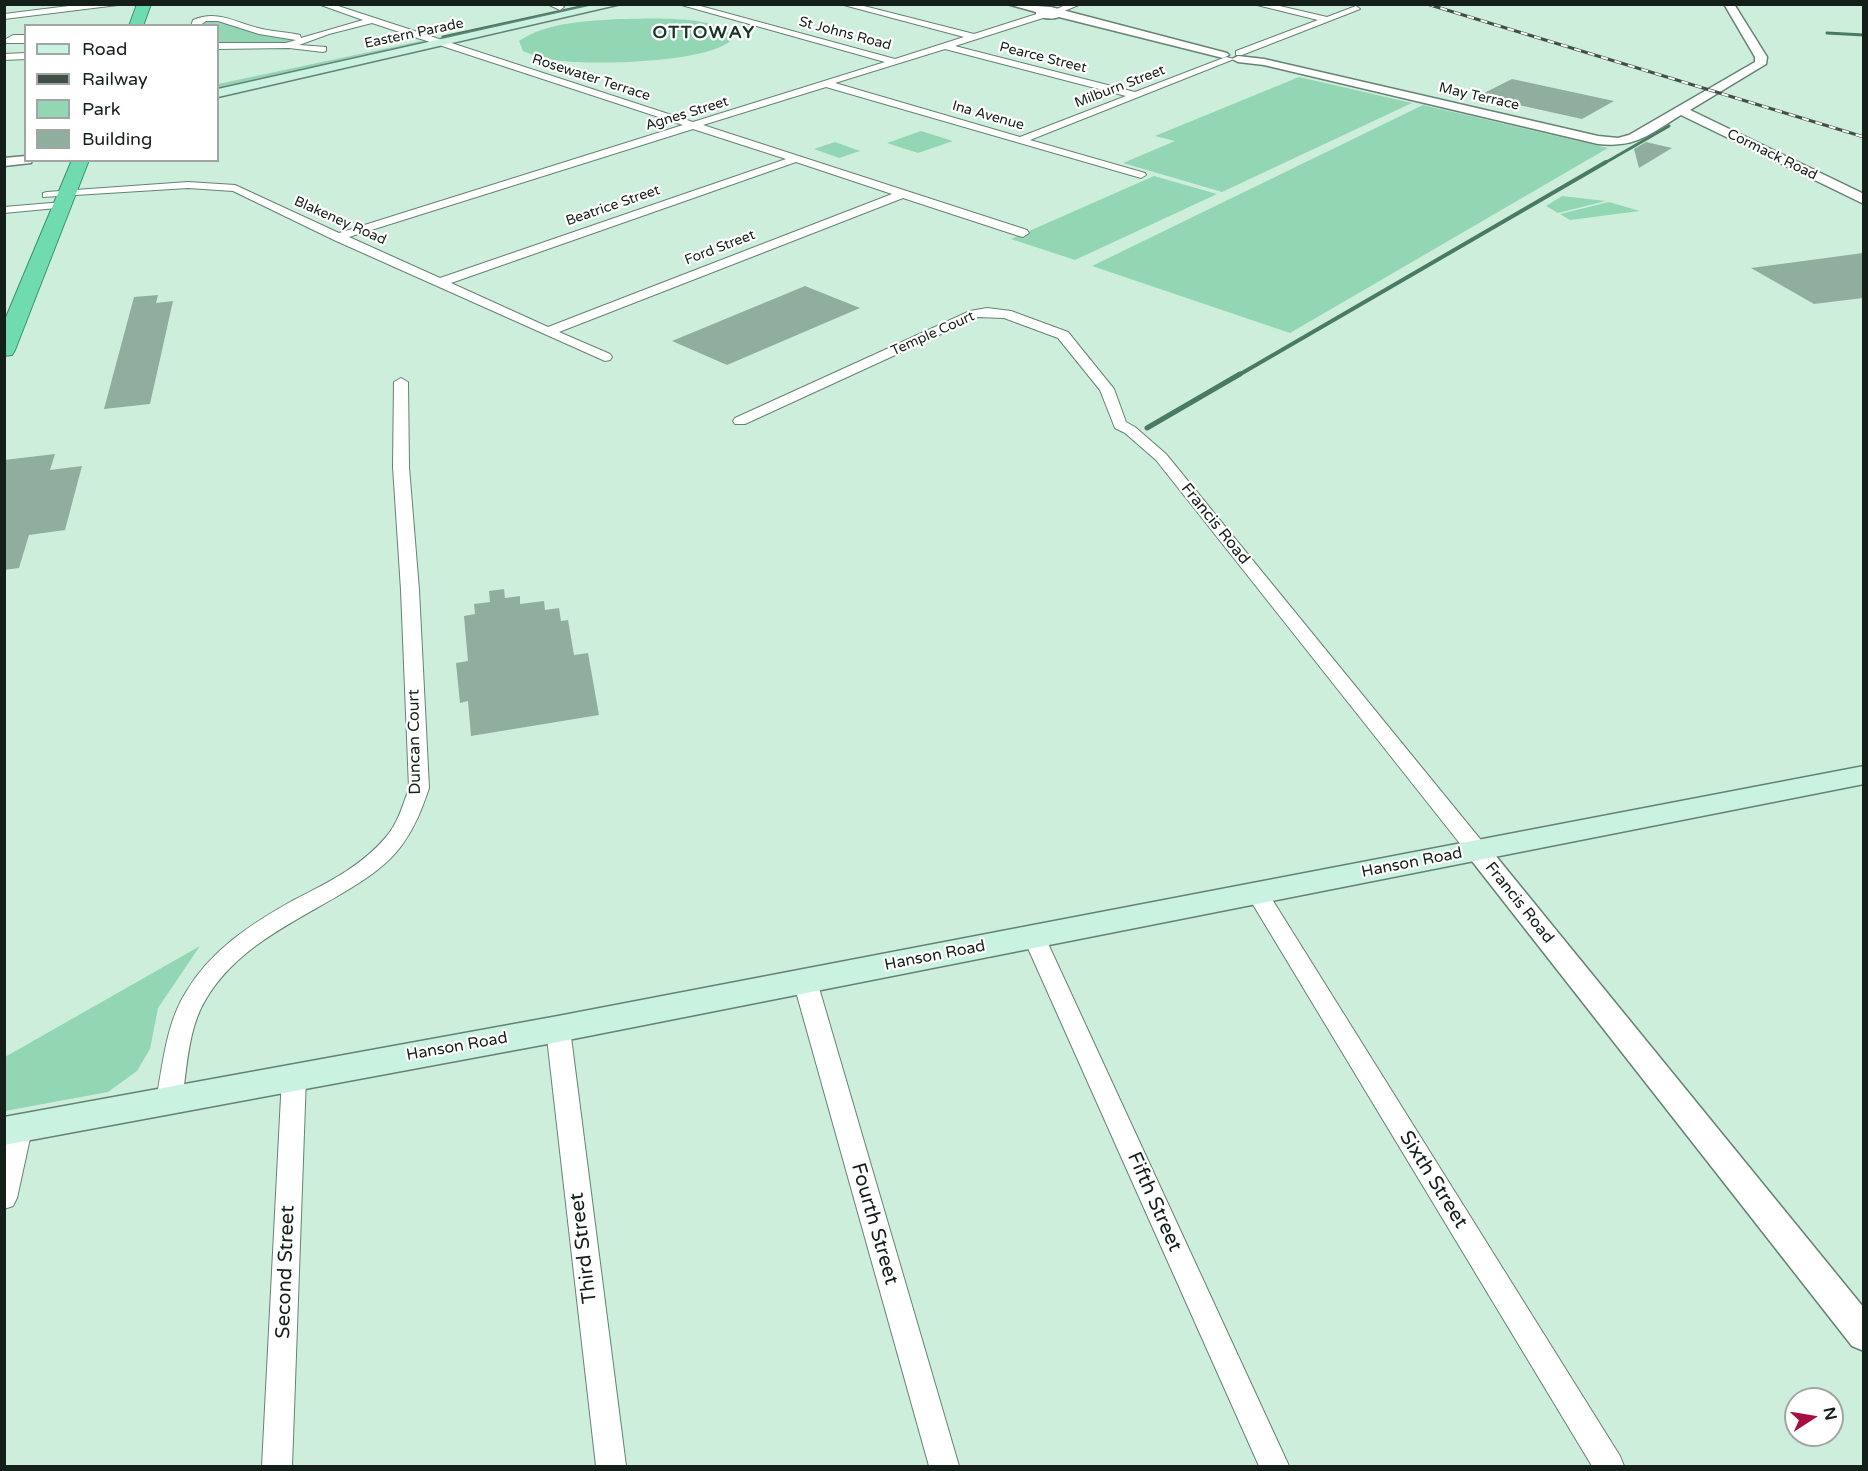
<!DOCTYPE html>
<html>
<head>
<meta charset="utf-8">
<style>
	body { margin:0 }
	#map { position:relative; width:1868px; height:1471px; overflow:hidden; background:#ceeedc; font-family:"Varela Round",sans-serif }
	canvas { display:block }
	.frame { position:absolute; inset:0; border:6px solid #141f19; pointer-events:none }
	.legend { position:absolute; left:24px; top:24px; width:195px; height:138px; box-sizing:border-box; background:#fff; border:2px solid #a1a5a3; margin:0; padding:8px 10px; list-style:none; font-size:18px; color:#141f19 }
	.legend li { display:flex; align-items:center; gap:12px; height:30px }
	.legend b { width:30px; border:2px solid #a1a5a3 }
	.north { position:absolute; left:1784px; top:1387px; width:60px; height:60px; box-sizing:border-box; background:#fff; border:2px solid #a1a5a3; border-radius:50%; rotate:78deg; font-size:16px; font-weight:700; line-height:24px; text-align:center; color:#141f19 }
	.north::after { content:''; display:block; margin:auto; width:21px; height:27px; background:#a70f40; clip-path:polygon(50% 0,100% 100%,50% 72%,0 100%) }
</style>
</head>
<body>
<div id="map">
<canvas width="1868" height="1471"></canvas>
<div class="frame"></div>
<ul class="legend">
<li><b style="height:8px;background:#c9f2e0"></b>Road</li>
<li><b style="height:8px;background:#405047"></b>Railway</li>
<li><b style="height:16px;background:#93d6b4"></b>Park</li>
<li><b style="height:16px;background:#90ae9e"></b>Building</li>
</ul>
<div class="north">N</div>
</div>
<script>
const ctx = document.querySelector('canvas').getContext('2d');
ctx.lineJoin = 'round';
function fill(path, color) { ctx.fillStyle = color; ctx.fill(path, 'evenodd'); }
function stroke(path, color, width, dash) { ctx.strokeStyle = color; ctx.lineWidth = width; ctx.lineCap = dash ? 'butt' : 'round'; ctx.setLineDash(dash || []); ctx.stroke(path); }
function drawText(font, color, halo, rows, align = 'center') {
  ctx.font = font + ' "Varela Round",sans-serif'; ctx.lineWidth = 4.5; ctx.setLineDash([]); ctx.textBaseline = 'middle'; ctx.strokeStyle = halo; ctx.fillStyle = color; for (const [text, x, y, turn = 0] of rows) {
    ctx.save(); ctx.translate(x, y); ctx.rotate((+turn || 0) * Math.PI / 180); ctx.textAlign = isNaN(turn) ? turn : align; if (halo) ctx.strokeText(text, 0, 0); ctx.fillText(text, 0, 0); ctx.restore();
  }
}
fill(new Path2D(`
	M 211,18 C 231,25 252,29 273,35 L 268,37 L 283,37 L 298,40 L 280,45 L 218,45 L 218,26 L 201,23 Z
	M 620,19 C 648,19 715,14 734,37 C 717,63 593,65 563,61 C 549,60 536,57 523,51 L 519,41 C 547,22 587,21 620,19 Z
	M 421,41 L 427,43 L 218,90 L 218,84 Z
	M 1299,77 L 1412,103 L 1222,192 L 1123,163 L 1175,141 L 1155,136 Z
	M 1423,105 L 1608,148 L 1290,333 L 1092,266 Z
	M 921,131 L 953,141 L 918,153 L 887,143 Z
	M 835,142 L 860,151 L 839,158 L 814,149 Z
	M 1154,176 L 1217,194 L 1075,260 L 1011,239 Z
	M 1562,196 L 1606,201 L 1558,213 L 1546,206 Z
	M 1609,202 L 1640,211 L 1570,220 L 1560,214 Z
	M 200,946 L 158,1008 L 150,1049 L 137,1071 L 108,1092 L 5,1111 L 5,1057 Z`), '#93d6b4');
stroke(new Path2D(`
	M 1827,33 L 1864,35
	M 443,37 L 594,4
	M 1603,164 L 1669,126`), '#487b62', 3);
stroke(new Path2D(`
	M 1237,376 L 1606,162`), '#487b62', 4);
stroke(new Path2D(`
	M 1147,428 L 1240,374`), '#487b62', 5);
fill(new Path2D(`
	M 1512,79 L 1614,101 L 1582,119 L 1478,96 Z
	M 1646,142 L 1672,148 L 1639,168 L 1634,149 Z
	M 1863,253 L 1863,298 L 1814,304 L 1751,268 Z
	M 805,286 L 860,308 L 727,365 L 672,341 Z
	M 158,295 L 156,303 L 173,301 L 150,404 L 104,409 L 134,297 Z
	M 55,454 L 50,470 L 82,466 L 65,530 L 29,535 L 19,568 L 4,570 L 4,460 Z
	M 504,589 L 505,598 L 520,596 L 520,604 L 544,601 L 545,610 L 559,608 L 561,621 L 568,620 L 574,655 L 588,653 L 599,715 L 471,736 L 468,701 L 460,703 L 456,663 L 468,661 L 464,616 L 475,614 L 474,604 L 490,602 L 489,591 Z`), '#90ae9e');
const minor = new Path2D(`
	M 85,4 L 126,4 L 4,19 L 4,14 Z
	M 318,4 L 332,4 L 693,122 L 885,62 L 678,4 L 693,4 L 895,59 L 964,37 L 840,4 L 856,4 L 974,34 L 1043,12 L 1046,13 L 1046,17 L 955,46 L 1135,92 L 1226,57 L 1234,59 L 1030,140 L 1145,173 L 1146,175 L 1141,178 L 826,87 L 703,125 L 1027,230 L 1029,233 L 1023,237 L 1019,236 L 903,198 L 559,332 L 610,354 L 612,357 L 610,360 L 605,361 L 334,240 L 233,191 L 188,188 L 43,197 L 43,193 L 47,192 L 188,182 L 235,185 L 339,233 L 683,125 L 372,23 L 329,34 L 299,45 L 326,47 L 326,51 L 323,52 L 289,48 L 218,49 L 218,43 L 286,43 L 296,40 L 259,34 L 218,21 L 206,21 L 199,26 L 191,26 L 193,20 C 219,9 237,24 262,29 C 275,32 288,32 300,35 L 301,38 L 363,20 ZM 945,49 L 1126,96 L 1020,137 L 835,83 ZM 693,129 L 786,159 L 440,278 L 349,237 ZM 796,162 L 892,194 L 548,327 L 451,283 Z
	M 547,4 L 561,4 L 564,7 L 560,10 Z
	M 1067,4 L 1081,4 L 1057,14 L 1053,11 Z
	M 1253,4 L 1271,4 L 1327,17 L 1356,6 L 1360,9 L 1242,55 L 1236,55 L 1236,51 L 1318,20 Z
	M 13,35 L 26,35 L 26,43 L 6,43 L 6,39 Z
	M 26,53 L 26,59 L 4,60 L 4,54 Z
	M 63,202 L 67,203 L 67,207 L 4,213 L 4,207 Z
	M 987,308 L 1011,311 L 1068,332 L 1114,389 L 1126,422 L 1135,427 L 1166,454 L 1485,845 L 1488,850 L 1485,855 L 1477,857 L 1469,855 L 1156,460 L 1125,433 L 1115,428 L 1100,390 L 1058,338 L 1004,318 L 978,317 L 745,424 L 735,424 L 733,421 L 735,418 L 970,311 Z
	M 401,378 L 408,382 L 409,467 L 419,590 L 429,788 C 422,809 415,827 402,845 C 387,866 363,881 341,894 C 292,923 236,948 206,999 C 188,1028 187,1068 182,1101 L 178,1108 L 169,1111 L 160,1108 L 156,1101 C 163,1064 166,1024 186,992 C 211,950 251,924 292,901 C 325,884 361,867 386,837 C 398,823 403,805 409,788 L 401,590 L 393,467 L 394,382 Z
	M 1257,885 L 1265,888 L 1620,1456 L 1624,1466 L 1592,1466 L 1246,893 L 1249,888 Z
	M 1034,929 L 1042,931 L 1045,937 L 1289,1466 L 1259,1466 L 1023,937 L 1026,931 Z
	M 805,972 L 813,975 L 817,981 L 959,1466 L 929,1466 L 793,981 L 797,975 Z
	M 558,1020 L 566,1023 L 570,1029 L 626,1466 L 596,1466 L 546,1029 L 550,1023 Z
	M 294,1067 L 303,1070 L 306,1077 L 292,1466 L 262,1466 L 282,1077 L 285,1070 Z
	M 19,1119 L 28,1122 L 32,1129 L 17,1198 L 13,1206 L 4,1209 L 4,1137 L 10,1122 Z`);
const tertiary = new Path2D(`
	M 1007,4 L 1051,7 L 1227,53 L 1229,55 L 1223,58 L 1059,17 C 1051,20 1044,18 1036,16 L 1036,12 Z
	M 1724,4 L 1734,4 L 1767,57 L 1766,64 L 1690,110 L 1864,194 L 1864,204 L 1681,115 C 1650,134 1636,148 1598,144 L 1264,65 L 1238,62 L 1232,59 L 1238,56 L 1264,59 L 1598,136 L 1618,138 L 1629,135 L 1755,62 L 1755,57 Z
	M 26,156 L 26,160 L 32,160 L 31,163 L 4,166 L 4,158 Z
	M 1477,841 L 1486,844 L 1864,1308 L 1864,1351 L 1852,1346 L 1468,856 L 1464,850 L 1468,844 Z`);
const secondary = new Path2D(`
	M 598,4 L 621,4 L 218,97 L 218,89 Z
	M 1864,766 L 1864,784 L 558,1042 L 4,1145 L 4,1117 L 558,1016 Z`);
const trunk = new Path2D(`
	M 137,4 L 151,4 L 143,26 L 129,26 Z
	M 72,160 L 89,160 L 15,350 L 12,355 L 4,356 L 4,322 Z`);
stroke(minor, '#668273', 2);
stroke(tertiary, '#668273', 3);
stroke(secondary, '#668273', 3);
stroke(trunk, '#38936c', 2);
fill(minor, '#fff');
fill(tertiary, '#fff');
fill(secondary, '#c9f2e0');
fill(trunk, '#70dbae');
const rail = new Path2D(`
	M 1427,4 L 1864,137`);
stroke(rail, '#405047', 3);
stroke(rail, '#fff', 2, [7]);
drawText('14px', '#141f19', '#fff', [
	["Eastern Parade",414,34,-12],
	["St Johns Road",845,34,15],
	["Pearce Street",1043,58,14],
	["Rosewater Terrace",591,78,18],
	["Milburn Street",1120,87,-21],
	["May Terrace",1479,97,13],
	["Agnes Street",687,114,-17],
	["Ina Avenue",988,116,16],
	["Cormack Road",1772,155,26],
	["Beatrice Street",613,206,-19],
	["Blakeney Road",340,221,24],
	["Ford Street",720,248,-21],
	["Temple Court",933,334,-24]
]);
drawText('16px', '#141f19', '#fff', [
	["Francis Road",1215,524,51],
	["Duncan Court",415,742,-91],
	["Hanson Road",1412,863,-11],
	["Francis Road",1519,903,51],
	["Hanson Road",935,956,-11],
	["Hanson Road",457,1047,-10]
]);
ctx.letterSpacing = '1.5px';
drawText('bold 18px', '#193327', '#fff', [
	["OTTOWAY",704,33]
]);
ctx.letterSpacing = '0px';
drawText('20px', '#141f19', '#fff', [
	["Sixth Street",1433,1180,58],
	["Fifth Street",1154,1202,66],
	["Fourth Street",874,1224,74],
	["Third Street",584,1248,-97],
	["Second Street",286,1272,-88]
]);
</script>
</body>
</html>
